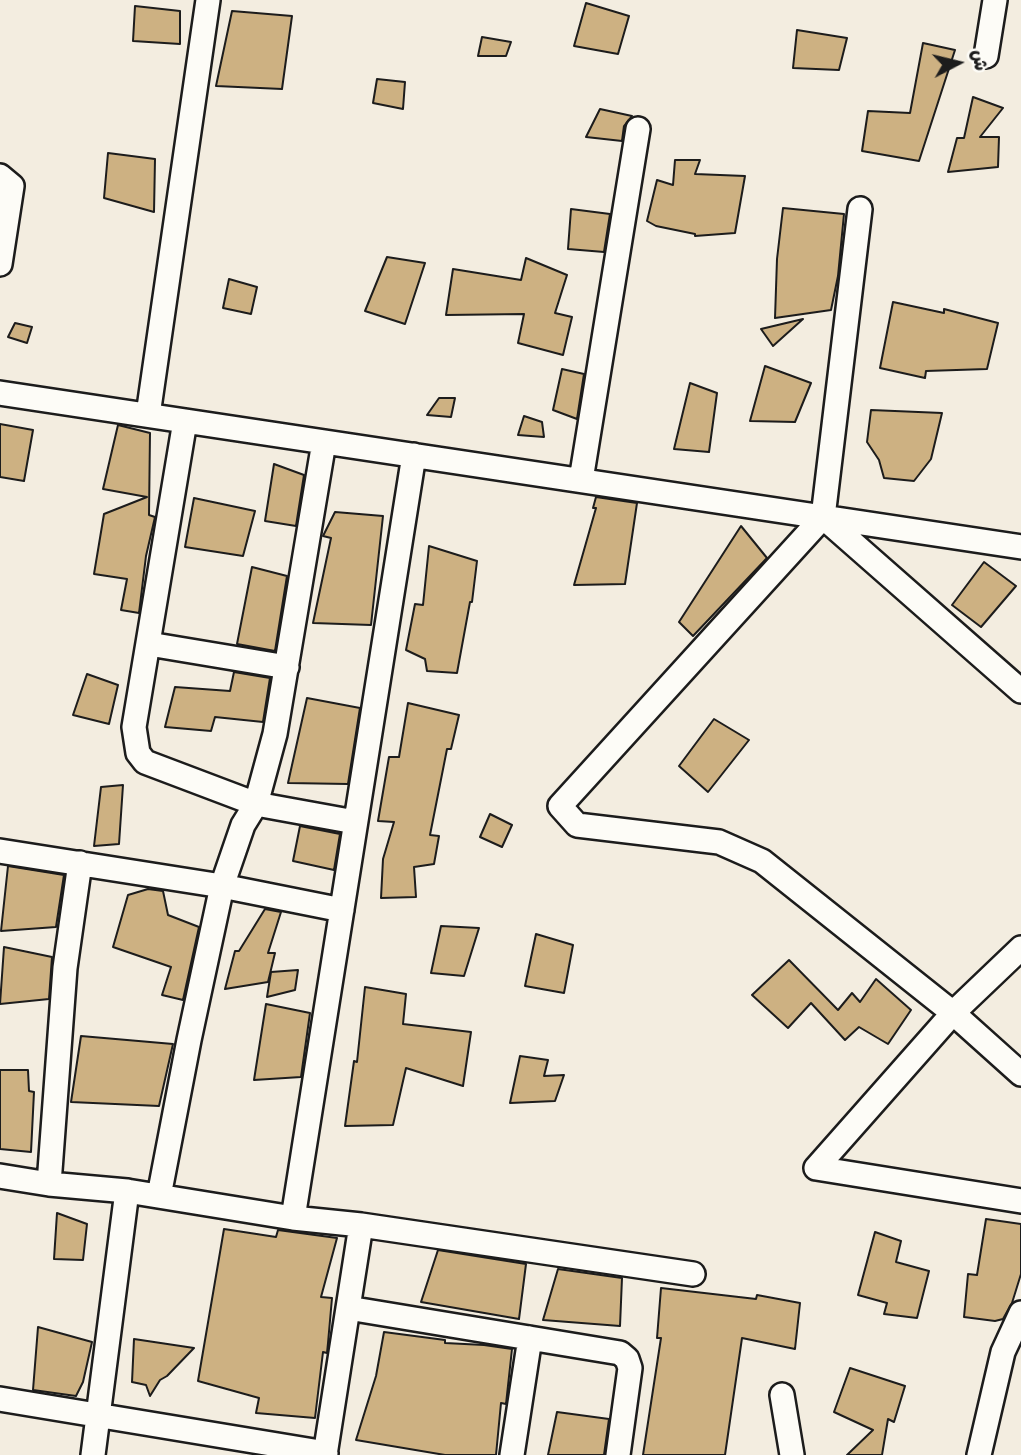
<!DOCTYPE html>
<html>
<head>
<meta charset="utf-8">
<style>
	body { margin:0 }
	#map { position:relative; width:1021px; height:1455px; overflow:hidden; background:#f3ede0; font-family:"Architects Daughter","Playpen Sans Arabic",sans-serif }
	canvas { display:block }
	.north { position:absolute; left:923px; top:28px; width:70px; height:70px; -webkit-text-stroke:5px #fdfcf7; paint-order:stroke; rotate:83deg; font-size:19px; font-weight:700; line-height:28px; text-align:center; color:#1c1c1c }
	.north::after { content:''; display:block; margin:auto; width:24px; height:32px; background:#1c1c1c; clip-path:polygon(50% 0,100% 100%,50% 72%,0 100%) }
</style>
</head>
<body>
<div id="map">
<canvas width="1021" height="1455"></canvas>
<div class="north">ش</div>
</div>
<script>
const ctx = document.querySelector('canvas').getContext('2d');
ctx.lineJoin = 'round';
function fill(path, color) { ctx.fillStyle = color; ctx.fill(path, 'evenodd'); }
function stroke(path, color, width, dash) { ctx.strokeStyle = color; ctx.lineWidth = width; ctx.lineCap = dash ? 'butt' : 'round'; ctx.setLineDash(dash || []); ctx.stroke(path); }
const building = new Path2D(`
	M 586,3 L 629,16 L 618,54 L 574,46 Z
	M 135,6 L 180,11 L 180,44 L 133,41 Z
	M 232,11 L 292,16 L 282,89 L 216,86 Z
	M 797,30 L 847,38 L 839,70 L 793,68 Z
	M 482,37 L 511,42 L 506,56 L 478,56 Z
	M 923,43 L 955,50 L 919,161 L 862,151 L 868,111 L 910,113 Z
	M 377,79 L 405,82 L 403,109 L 373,103 Z
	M 973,97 L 1003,108 L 980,137 L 999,137 L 998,167 L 948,172 L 957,138 L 964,138 Z
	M 600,109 L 632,116 L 624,126 L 622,141 L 586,137 Z
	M 108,153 L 155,159 L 154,212 L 104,198 Z
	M 675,160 L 700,160 L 695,174 L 745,176 L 735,233 L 695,236 L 695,234 L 656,226 L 647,221 L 657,180 L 673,185 Z
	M 783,208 L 844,214 L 838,276 L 831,310 L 775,318 L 777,259 Z
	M 571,209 L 610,214 L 604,252 L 568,249 Z
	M 387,257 L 425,263 L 405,324 L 365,311 Z
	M 526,258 L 567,275 L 555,313 L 572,317 L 563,355 L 518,343 L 524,314 L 446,315 L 453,269 L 521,280 Z
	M 229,279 L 257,287 L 251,314 L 223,308 Z
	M 893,302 L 944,313 L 944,309 L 998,323 L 987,369 L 926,371 L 925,378 L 880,368 Z
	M 803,319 L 773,346 L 761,329 Z
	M 15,323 L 32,327 L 27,343 L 8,337 Z
	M 765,366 L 811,383 L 795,422 L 750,421 Z
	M 562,369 L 584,374 L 577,419 L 553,410 Z
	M 690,383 L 717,393 L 709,452 L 674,449 Z
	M 439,398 L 455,398 L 451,417 L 427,415 Z
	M 871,410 L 942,413 L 931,459 L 914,481 L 884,478 L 879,460 L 867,442 Z
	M 524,416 L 542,422 L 544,437 L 518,435 Z
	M 0,424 L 33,430 L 24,481 L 0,477 Z
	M 118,425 L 150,433 L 149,515 L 155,517 L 146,556 L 139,613 L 121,610 L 127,579 L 94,574 L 104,514 L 147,497 L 103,489 Z
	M 274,464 L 304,475 L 296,526 L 265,521 Z
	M 596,497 L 637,503 L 625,584 L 574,585 L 596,508 L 593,508 Z
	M 194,498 L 255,511 L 243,556 L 185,547 Z
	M 335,512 L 383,516 L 371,625 L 313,623 L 331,538 L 323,536 Z
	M 741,526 L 767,558 L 693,636 L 679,622 Z
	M 429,546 L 477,561 L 472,602 L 470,602 L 457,673 L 427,671 L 425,659 L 406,650 L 415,604 L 423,605 Z
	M 984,562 L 1016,586 L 981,627 L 952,605 Z
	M 252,567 L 287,576 L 275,651 L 237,644 Z
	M 234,672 L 270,678 L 263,722 L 215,717 L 211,731 L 165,727 L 175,687 L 230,691 Z
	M 87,674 L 118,685 L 109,724 L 73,715 Z
	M 307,698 L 360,708 L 348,784 L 288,783 Z
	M 408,703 L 459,715 L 451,749 L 447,749 L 430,835 L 439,836 L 434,864 L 414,867 L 416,897 L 381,898 L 383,859 L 394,822 L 378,821 L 389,757 L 399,757 Z
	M 714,719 L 749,740 L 708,792 L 679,766 Z
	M 123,785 L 119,844 L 94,846 L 101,787 Z
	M 490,814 L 512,825 L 502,847 L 480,837 Z
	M 300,826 L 340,834 L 334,870 L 293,861 Z
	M 8,866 L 64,875 L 56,927 L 1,931 Z
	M 148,889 L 163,891 L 168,915 L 199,927 L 183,1000 L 162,995 L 171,967 L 113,947 L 128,895 Z
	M 265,909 L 281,912 L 268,953 L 275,953 L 268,982 L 225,989 L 235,951 L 239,951 Z
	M 441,926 L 479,928 L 464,976 L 431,973 Z
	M 536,934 L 573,945 L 564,993 L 525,986 Z
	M 4,947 L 52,957 L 49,999 L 0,1004 Z
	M 789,960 L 838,1010 L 852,993 L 860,1002 L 876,979 L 911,1010 L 888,1044 L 859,1027 L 845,1040 L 811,1003 L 788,1028 L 752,995 Z
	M 298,970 L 295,990 L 267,997 L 271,972 Z
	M 365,987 L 406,994 L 403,1024 L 471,1032 L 463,1086 L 406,1068 L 393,1125 L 345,1126 L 354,1061 L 357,1062 Z
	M 266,1004 L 310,1013 L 301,1077 L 254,1080 Z
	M 81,1036 L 173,1044 L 159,1106 L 71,1102 Z
	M 520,1056 L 548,1060 L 544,1076 L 564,1075 L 555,1101 L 510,1103 Z
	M 0,1070 L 28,1070 L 29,1091 L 34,1092 L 31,1152 L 0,1149 Z
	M 57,1213 L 87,1224 L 83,1260 L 54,1259 Z
	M 986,1219 L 1021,1224 L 1021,1274 L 1012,1303 L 1003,1319 L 995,1321 L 964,1317 L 968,1274 L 977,1275 Z
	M 224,1229 L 276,1237 L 278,1230 L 337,1238 L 321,1297 L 332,1298 L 328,1343 L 327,1353 L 323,1352 L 315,1418 L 256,1413 L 259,1398 L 198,1381 Z
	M 875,1232 L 901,1241 L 896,1262 L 929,1271 L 917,1318 L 884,1314 L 887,1303 L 858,1295 Z
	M 438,1250 L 526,1264 L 519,1319 L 421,1302 Z
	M 558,1269 L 622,1278 L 620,1326 L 543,1320 Z
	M 661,1288 L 756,1299 L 757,1295 L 800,1303 L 795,1349 L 742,1338 L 725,1455 L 643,1455 L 661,1338 L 657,1338 Z
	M 38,1327 L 92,1342 L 83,1382 L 76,1396 L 33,1390 Z
	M 384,1332 L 445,1340 L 445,1343 L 484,1345 L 512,1349 L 506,1404 L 501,1403 L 496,1455 L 445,1455 L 356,1440 L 376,1376 Z
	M 134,1339 L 194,1348 L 167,1376 L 160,1380 L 150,1396 L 146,1385 L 132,1382 Z
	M 850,1368 L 905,1386 L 894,1422 L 888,1419 L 882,1455 L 847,1455 L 873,1430 L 834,1412 Z
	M 557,1412 L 609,1419 L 604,1455 L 548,1455 Z`);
fill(building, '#cdb182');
stroke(building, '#1c1c1c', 2);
const minor = new Path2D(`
	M 986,56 L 995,0
	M 0,176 L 12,186 L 0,264
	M 860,209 L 823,517 L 560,806 L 577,825 L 719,842 L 762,861 L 953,1013 L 1021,1074
	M 0,393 L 1021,547
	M 148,415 L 208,0
	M 185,421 L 134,727 L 138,753 L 145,762 L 256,804 L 355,822
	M 581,480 L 638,129
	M 823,517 L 1021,691
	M 149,644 L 287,667
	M 0,851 L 222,886 L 342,910
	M 816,1168 L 953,1013 L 1021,948
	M 816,1168 L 1021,1201
	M 0,1176 L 49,1184 L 127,1191 L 293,1218 L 361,1225 L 693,1274
	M 49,1184 L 65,968 L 80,863
	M 159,1196 L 189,1040 L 222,886 L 243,825 L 256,804 L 275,734 L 324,442
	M 293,1218 L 414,455
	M 348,1308 L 620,1353 L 627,1359 L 630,1368 L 618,1455
	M 782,1395 L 792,1455
	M 0,1399 L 326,1453
	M 93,1455 L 127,1191
	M 325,1455 L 361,1225
	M 512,1455 L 530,1338
	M 979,1455 L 1003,1352 L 1021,1313`);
stroke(minor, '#1c1c1c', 28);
stroke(minor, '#fdfcf7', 23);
</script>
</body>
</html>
